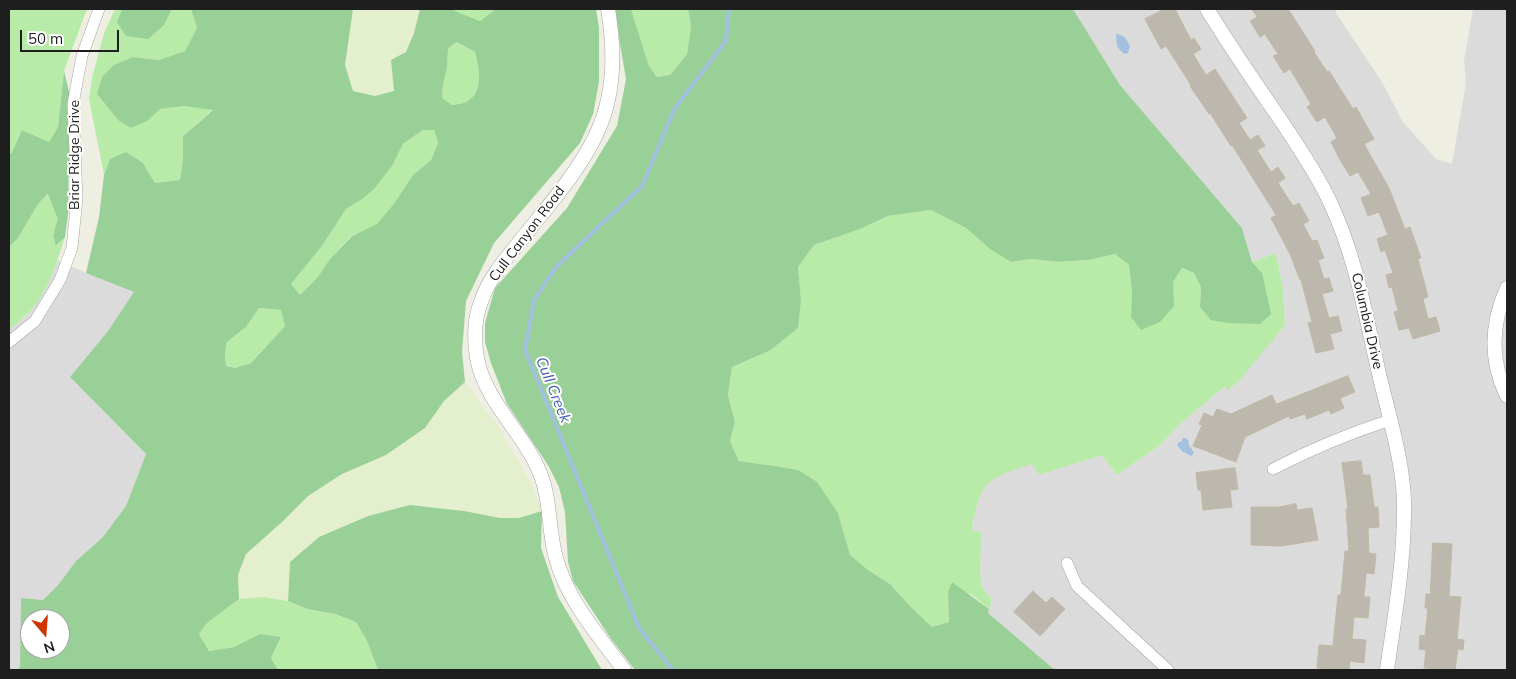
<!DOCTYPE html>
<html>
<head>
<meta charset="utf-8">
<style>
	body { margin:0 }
	#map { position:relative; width:1516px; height:679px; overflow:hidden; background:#efeee3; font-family:Mulish,sans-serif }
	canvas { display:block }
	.frame { position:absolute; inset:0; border:10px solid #1e1e1e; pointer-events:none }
	.north { position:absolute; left:20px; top:609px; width:50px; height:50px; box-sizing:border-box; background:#fff; border:1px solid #a5a5a5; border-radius:50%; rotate:162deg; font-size:14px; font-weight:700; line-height:20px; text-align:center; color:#1e1e1e }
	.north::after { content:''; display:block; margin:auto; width:18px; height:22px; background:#cc3600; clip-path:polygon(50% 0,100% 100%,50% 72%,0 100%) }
	.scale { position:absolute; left:20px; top:30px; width:99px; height:22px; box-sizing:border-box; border:2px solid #1e1e1e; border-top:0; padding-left:6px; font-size:15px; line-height:18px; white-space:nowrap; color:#1e1e1e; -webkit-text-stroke:4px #fff; paint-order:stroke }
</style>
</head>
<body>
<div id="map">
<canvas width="1516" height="679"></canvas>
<div class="frame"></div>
<div class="north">N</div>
<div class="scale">50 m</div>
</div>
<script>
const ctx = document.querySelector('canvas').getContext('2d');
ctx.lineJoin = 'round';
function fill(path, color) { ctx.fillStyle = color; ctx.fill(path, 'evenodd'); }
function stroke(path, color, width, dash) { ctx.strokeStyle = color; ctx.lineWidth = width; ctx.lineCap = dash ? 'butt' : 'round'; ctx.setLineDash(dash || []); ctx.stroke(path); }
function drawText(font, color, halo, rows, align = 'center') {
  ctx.font = font + ' Mulish,sans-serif'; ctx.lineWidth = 4; ctx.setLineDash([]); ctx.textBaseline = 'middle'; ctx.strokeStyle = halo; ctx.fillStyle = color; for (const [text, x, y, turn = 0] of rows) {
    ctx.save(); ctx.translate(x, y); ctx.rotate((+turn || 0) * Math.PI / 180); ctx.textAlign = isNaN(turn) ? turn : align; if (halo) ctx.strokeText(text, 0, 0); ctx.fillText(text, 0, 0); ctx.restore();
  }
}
fill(new Path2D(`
	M 1073,9 L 1335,9 L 1336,13 L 1382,82 L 1403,122 L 1436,159 L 1452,164 L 1466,83 L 1464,61 L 1473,9 L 1507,9 L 1507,670 L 1055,670 L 988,613 L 992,599 L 983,589 L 980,574 L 979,559 L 972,530 L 975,509 L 981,494 L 986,484 L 1001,474 L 1032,463 L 1039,475 L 1102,455 L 1117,475 L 1159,446 L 1180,424 L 1225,386 L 1227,390 L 1285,325 L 1283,288 L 1276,253 L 1252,262 L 1242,228 L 1120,85 Z
	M 58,260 L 86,273 L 135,292 L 108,331 L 70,377 L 146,454 L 126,506 L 103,537 L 76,561 L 58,585 L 43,600 L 21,598 L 20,666 L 18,670 L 9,670 L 9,329 L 25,317 L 44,292 Z`), '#dcdbdb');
fill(new Path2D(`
	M 353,9 L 420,9 L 414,33 L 406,52 L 391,60 L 394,92 L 375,96 L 353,91 L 345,65 Z
	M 465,382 L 499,427 L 532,485 L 542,511 L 519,518 L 500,518 L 464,511 L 410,505 L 368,516 L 319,537 L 290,562 L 288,601 L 263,597 L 239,599 L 238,575 L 246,554 L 282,522 L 308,496 L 342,474 L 386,455 L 425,428 L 444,401 Z`), '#e4efce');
fill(new Path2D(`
	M 9,9 L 87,9 L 64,71 L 58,127 L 49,142 L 22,130 L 12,152 L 9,155 Z
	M 115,9 L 122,9 L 117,22 L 164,25 L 172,9 L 191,9 L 197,28 L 185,51 L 159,60 L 133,57 L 97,94 L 118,120 L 147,121 L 159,109 L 184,106 L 213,109 L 183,136 L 183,160 L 180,180 L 155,183 L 143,163 L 110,159 L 104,175 L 89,99 L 92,78 L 104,33 Z
	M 454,9 L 497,9 L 480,21 L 455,11 Z
	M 631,9 L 688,9 L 691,26 L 687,54 L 670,75 L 657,77 L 649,66 Z
	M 457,42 L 475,52 C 479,68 484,90 468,101 C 464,104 456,104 452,105 L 442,98 L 443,84 L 447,69 L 448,47 Z
	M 423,130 L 434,130 L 438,143 L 431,160 L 413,175 L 393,205 L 377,225 L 351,236 L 330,259 L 317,278 L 300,295 L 291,284 L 322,246 L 346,209 L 361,200 L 373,189 L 392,166 L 403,144 Z
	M 49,194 L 59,219 L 53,235 L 57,246 L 65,237 C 56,265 47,297 24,317 C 20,322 14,325 9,329 L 9,247 L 18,238 L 38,204 Z
	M 931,210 L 966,228 L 991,250 L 1011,262 L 1031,259 L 1058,262 L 1089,260 L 1115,254 L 1129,265 L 1132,291 L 1131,317 L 1173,306 L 1173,282 L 1181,268 L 1194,273 L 1201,287 L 1200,307 L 1243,322 L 1260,324 L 1262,273 L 1252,262 L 1276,253 L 1283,288 L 1285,325 L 1238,382 L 1227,390 L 1225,386 L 1180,424 L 1159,446 L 1117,475 L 1102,455 L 1039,475 L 1032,464 C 987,478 980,481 972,530 L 981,532 L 980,574 L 983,589 L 992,599 L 989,609 L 971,594 L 948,592 L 949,622 L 932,627 L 910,606 L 890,584 L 868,570 L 850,555 L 838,513 L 768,465 L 739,461 L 730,441 L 735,422 L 728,395 L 732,367 L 769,351 L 801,300 L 798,267 L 814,245 L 860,229 L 888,216 Z
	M 259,308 L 282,310 L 285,326 L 251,363 L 235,368 L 226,366 L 225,353 L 227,342 L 246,327 Z
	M 263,597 L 288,601 L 307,609 L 335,614 L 356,622 L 367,641 L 378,670 L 278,670 L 271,658 L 281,638 L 260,634 L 234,647 L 209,651 L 199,634 L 207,623 L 239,599 Z`), '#b7eba7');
fill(new Path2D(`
	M 122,9 L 172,9 L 164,25 L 148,39 L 126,36 L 117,22 Z
	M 191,9 L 353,9 L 345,65 L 353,91 L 375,96 L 394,91 L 391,60 L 406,52 L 414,33 L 420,9 L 454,9 L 455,11 L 480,21 L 496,9 L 596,9 L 599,28 L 599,82 L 593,114 L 580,143 L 494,243 L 466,301 L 462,352 L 465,382 L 444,401 L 425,428 L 386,455 L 342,474 L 308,496 L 282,522 L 246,554 L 238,575 L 239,599 L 207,623 L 199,634 L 209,651 L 234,647 L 260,634 L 281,637 L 271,658 L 278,670 L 18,670 L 20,666 L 21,598 L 43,600 L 58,585 L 76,561 L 103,537 L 126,506 L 146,454 L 70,377 L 108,331 L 134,292 L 86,273 L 99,217 L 104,175 L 110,159 L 126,152 L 143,163 L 155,183 L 180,180 L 183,160 L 183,136 L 213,110 L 184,106 L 160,109 L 147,121 L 131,128 L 118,120 L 97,94 L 102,77 L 114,65 L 133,57 L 159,60 L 185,51 L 197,28 ZM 457,42 L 475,52 C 479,68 484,90 468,101 C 464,104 457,104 452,105 L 442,98 L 443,84 L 447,69 L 448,48 ZM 423,130 L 434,130 L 438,143 L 431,160 L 413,175 L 393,205 L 377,224 L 352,236 L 330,259 L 317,278 L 300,295 L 291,284 L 322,246 L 346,209 L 361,200 L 374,189 L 392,166 L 403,144 ZM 259,308 L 281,310 L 285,326 L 251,363 L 235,368 L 226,366 L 225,353 L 227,342 L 246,327 ZM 30,619 L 60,619 L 60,649 L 30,649 Z
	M 614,9 L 631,9 L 649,66 L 657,77 L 670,75 L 687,54 L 691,26 L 688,9 L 1073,9 L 1120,85 L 1242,228 L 1252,262 L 1262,273 L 1271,314 L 1260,324 L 1228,323 L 1211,320 L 1200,307 L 1201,287 L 1194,273 L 1182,268 L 1173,282 L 1174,306 L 1160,322 L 1141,330 L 1131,317 L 1132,291 L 1129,265 L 1115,254 L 1089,260 L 1058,262 L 1031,259 L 1011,262 L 991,250 L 966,228 L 931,210 L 888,216 L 860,229 L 814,245 L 798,267 L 801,300 L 798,328 L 769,351 L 732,367 L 728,395 L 735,422 L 730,441 L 739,461 L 768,465 L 798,470 L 817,482 L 838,513 L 850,555 L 868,570 L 890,584 L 910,606 L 932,627 L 949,622 L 948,592 L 952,582 L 989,609 L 988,613 L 1055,670 L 635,670 L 611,639 L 573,581 L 568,562 L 565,512 L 559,487 L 548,465 L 507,404 L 491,363 L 485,342 L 485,323 L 495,288 L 567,208 L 617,126 L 626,79 Z
	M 64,71 L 70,96 L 68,214 L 65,237 L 56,246 L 53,235 L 58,219 L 48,194 L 38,204 L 18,238 L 9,247 L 9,155 L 12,152 L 22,130 L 49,142 L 58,127 Z
	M 410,505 L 464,511 L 500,518 L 519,518 L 542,511 L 541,548 L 558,597 L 602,670 L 378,670 L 367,641 L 356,622 L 335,614 L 307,609 L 288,601 L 290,562 L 319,537 L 368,516 Z`), '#99d097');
fill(new Path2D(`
	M 1116,34 L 1118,34 L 1125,37 L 1130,46 L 1128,53 L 1124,54 C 1115,46 1117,44 1116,34 Z
	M 1183,438 L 1185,438 L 1188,440 L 1189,445 L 1194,453 L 1191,456 L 1182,451 L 1177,445 L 1179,442 L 1181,442 Z`), '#a2c1de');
stroke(new Path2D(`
	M 673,670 L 639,628 L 525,350 L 534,300 L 556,267 L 642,186 L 675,108 L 726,41 L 729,9`), '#a2c1de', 4);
const building = new Path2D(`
	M 1165,9 L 1175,9 L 1191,40 L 1194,38 L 1201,49 L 1193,54 L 1206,75 L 1215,69 L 1247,118 L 1239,123 L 1250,140 L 1258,135 L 1265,146 L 1257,150 L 1271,172 L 1278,167 L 1285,178 L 1278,183 L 1293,206 L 1299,203 L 1309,221 L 1303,224 L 1312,241 L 1317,240 L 1324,258 L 1318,260 L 1324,279 L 1329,278 L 1333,291 L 1322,294 L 1329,318 L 1338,316 L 1342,331 L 1330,334 L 1334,349 L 1316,353 L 1308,323 L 1312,322 L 1301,280 L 1300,280 L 1290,254 L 1271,218 L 1276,215 L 1232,145 L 1231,146 L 1210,113 L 1209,114 L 1190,86 L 1191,85 L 1166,46 L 1161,49 L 1145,19 Z
	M 1252,9 L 1288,9 L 1315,51 L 1314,52 L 1327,72 L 1329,71 L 1353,109 L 1356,107 L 1374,139 L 1364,144 L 1389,188 L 1405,229 L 1410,227 L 1421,258 L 1418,259 L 1428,297 L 1423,299 L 1428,319 L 1436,317 L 1440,331 L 1413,339 L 1409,328 L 1399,330 L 1394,312 L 1398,311 L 1392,287 L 1389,288 L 1386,275 L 1393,273 L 1385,250 L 1381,252 L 1377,239 L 1388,235 L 1379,212 L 1368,216 L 1361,198 L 1371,194 L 1358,172 L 1350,176 L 1339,158 L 1331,142 L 1337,138 L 1325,117 L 1317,122 L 1307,107 L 1311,104 L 1290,69 L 1284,73 L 1273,56 L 1278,54 L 1265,34 L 1260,37 L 1250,21 L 1257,17 Z
	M 1348,376 L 1355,392 L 1340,398 L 1344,408 L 1331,414 L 1329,410 L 1307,419 L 1305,414 L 1290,419 L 1289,416 L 1245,437 L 1236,462 L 1193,446 L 1202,425 L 1199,424 L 1204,413 L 1213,417 L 1217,409 L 1231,414 L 1272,395 L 1276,404 Z
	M 1361,461 L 1363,475 L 1370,475 L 1374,507 L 1378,507 L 1379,527 L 1368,528 L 1369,553 L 1376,554 L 1374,574 L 1366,573 L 1364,597 L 1370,597 L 1368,618 L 1354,617 L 1352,639 L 1366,640 L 1364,663 L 1350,661 L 1349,670 L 1317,668 L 1319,645 L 1333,646 L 1338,595 L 1341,595 L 1345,551 L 1349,551 L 1346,509 L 1348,509 L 1342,463 Z
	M 1235,468 L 1238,489 L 1230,490 L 1232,507 L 1203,510 L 1201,490 L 1198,490 L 1196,473 Z
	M 1296,504 L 1297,510 L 1312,508 L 1318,540 L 1282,546 L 1251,545 L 1251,507 L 1279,507 Z
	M 1433,543 L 1452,544 L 1449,596 L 1461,597 L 1457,639 L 1464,640 L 1463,650 L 1458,649 L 1455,670 L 1424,668 L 1426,650 L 1419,649 L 1420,635 L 1425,636 L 1428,608 L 1425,608 L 1426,594 L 1430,594 Z
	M 1033,591 L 1046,603 L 1052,597 L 1065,609 L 1040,636 L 1014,612 Z`);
fill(building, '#bcb8ad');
stroke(building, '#c1b9a5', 1);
const minor = new Path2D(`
	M 9,342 L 35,321 L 60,280 L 72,248 L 77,198 L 73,104 L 82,56 L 99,9
	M 1273,469 C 1313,448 1347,434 1390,420
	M 1067,563 L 1077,586 L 1168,670`);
const tertiary = new Path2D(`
	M 608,9 C 615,50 615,96 596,135 C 577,175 545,209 517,245 C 503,262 488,280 481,302 C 474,319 474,339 477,358 C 485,402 524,433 540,473 C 551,500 548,530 556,558 C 567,600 599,636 624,670
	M 1207,9 C 1230,46 1255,83 1280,119 C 1297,145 1316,172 1329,200 C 1356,256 1366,318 1380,378 C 1389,416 1403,462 1404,501 C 1405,558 1395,614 1387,670
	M 1507,288 C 1491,324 1490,361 1507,396`);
stroke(minor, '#a5a5a5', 12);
stroke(tertiary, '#a5a5a5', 15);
stroke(minor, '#fff', 11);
stroke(tertiary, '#fff', 14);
drawText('14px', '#1e1e1e', '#fff', [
	["Briar Ridge Drive",75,155,-90],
	["Cull Canyon Road",527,234,-53],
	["Columbia Drive",1367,321,77]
]);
drawText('italic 15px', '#4760b1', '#fff', [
	["Cull Creek",553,390,68]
]);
</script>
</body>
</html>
